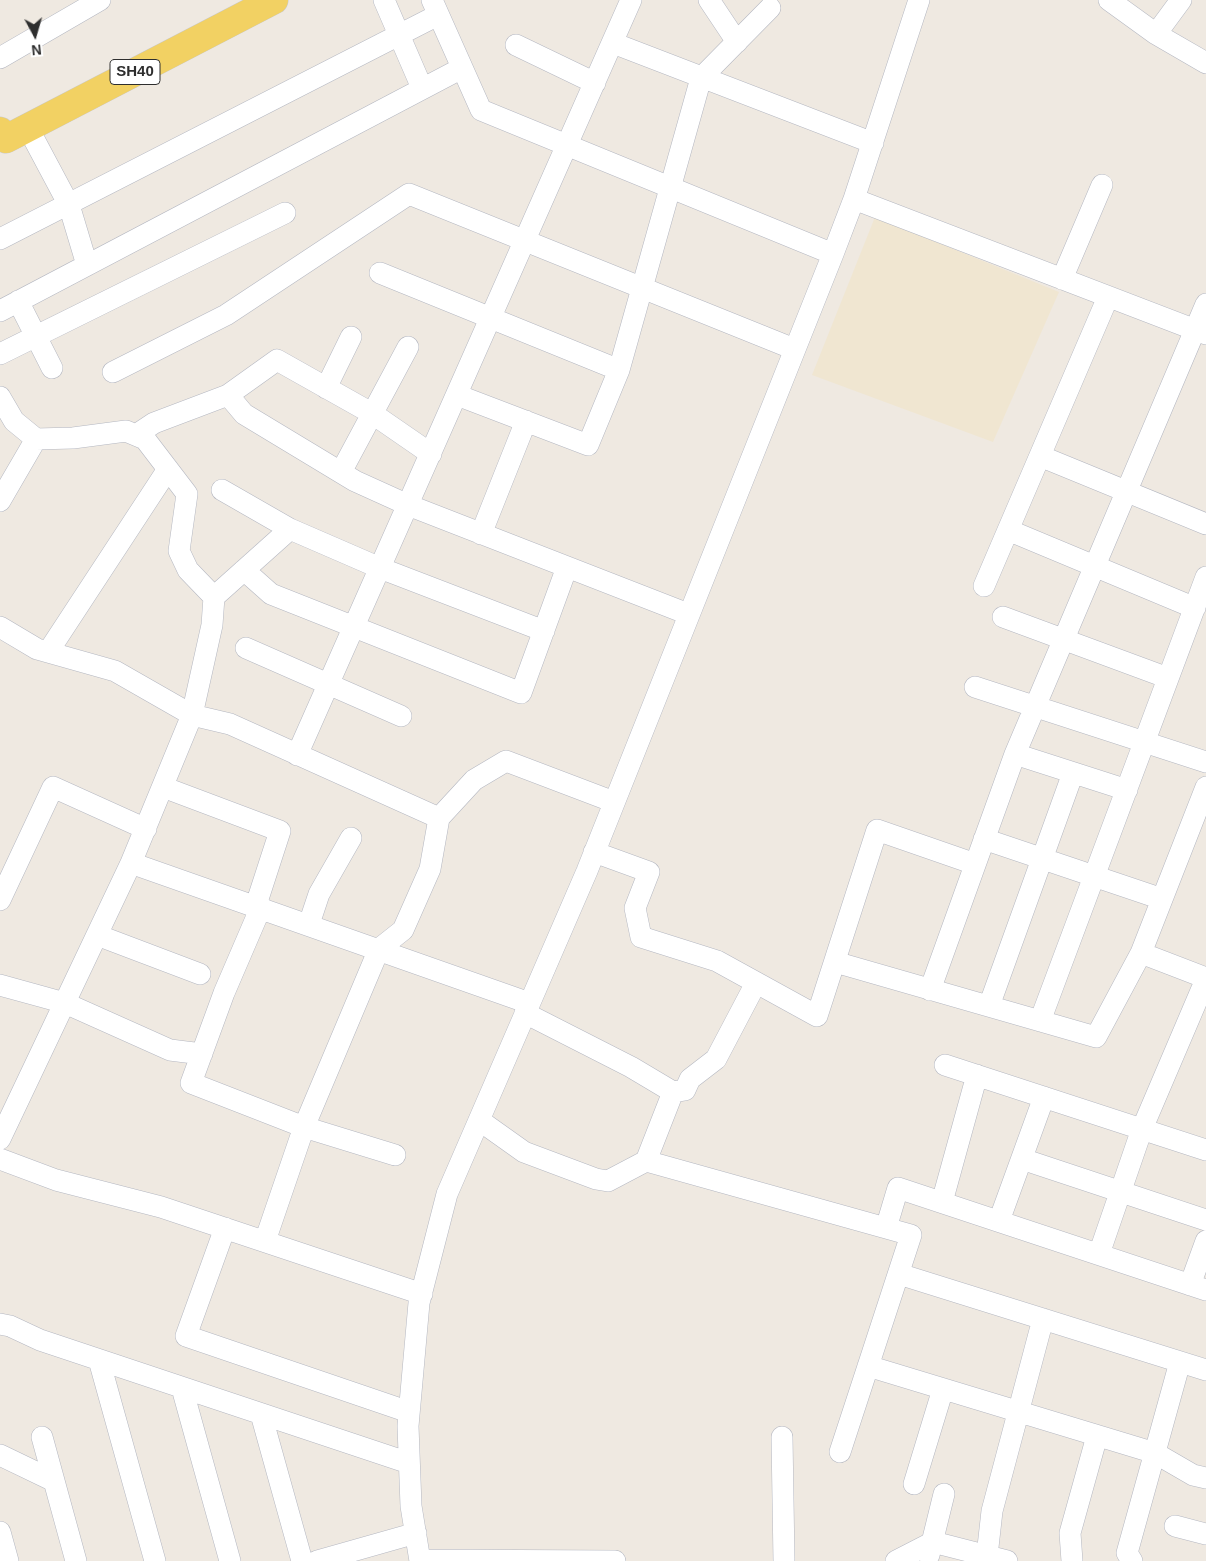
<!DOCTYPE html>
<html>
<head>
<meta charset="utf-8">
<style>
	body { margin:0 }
	#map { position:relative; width:1206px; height:1561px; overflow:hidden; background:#efe9e1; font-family:Helvetica,sans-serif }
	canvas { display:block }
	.north { position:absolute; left:10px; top:10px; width:50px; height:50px; -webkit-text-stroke:4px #fff; paint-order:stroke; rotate:174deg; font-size:14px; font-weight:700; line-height:20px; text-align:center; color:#2e2e2e }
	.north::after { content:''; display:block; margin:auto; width:18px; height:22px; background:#2e2e2e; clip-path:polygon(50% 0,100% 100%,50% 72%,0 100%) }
</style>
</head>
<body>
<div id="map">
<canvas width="1206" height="1561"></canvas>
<div class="north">N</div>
</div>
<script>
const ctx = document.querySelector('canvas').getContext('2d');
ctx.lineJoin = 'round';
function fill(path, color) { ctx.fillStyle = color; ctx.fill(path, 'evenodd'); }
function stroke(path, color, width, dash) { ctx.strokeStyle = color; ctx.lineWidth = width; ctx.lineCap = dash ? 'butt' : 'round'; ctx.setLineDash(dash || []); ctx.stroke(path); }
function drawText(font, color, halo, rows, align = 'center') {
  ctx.font = font + ' Helvetica,sans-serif'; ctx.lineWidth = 4; ctx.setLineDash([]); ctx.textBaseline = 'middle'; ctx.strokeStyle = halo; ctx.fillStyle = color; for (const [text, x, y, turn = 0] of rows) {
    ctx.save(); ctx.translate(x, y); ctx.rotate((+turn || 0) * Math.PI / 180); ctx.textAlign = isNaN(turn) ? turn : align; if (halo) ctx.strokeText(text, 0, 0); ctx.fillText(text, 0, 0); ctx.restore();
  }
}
fill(new Path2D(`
	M 875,217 L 1059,292 L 993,442 L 812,375 Z`), '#f0e6d1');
const minor = new Path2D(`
	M 384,0 L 422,88
	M 432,0 L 481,110 L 833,254
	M 709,0 L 737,42
	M 1109,0 L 1156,34 L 1206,63
	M 1156,34 L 1181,0
	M 613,43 L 873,143
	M 516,45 L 595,83
	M 0,58 L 100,0
	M 28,128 L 69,205 L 87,265
	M 854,199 L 1206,334
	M 0,239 L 438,15
	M 380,273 L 619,370
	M 1062,279 L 1102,185
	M 18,301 L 52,368
	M 0,311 L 462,68
	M 0,354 L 285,213
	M 113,372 L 226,315 L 409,194 L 794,349
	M 326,388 L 351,337
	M 228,395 L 244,414 L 355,481 L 408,505 L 688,614
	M 457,395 L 588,445 L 619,370 L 701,78 L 770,8
	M 0,397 L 14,421 L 36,439 L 73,438 L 126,431 L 145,439 L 187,494 L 179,551 L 188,570 L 214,597 L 212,625 L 192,715 L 131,863 L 0,1139
	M 136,435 L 154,423 L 228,395 L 277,360 L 373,414 L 431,454
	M 1040,456 L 1206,524
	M 341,472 L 408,347
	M 222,490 L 290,529 L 380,568 L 544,631
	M 0,501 L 36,439
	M 1008,530 L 1195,608
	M 481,534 L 526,421
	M 244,570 L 271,594 L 521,693 L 567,567
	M 984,586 L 1108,297
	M 214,597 L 290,529
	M 1003,617 L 1168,678
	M 0,627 L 37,649 L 115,671 L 192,715 L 230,724 L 439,818 L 474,780 L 506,761 L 614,802
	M 246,648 L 401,716
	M 48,652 L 168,469
	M 975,687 L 1206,762
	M 1015,754 L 1127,790
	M 297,755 L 631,0
	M 163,787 L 280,831 L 256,905
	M 984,839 L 1162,899
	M 594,852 L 649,872 L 635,908 L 641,937 L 717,961 L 817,1016 L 877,830 L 975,864
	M 131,863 L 529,1003
	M 0,900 L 53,787 L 146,829
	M 261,907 L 224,993 L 191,1083 L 304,1127 L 395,1155
	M 303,922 L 309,924 L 319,894 L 351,838
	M 97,935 L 200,974
	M 1141,953 L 1206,978
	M 835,962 L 1096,1037 L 1141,953 L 1206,787
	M 0,985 L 65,1003 L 170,1050 L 202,1054
	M 930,990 L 1015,754 L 1206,304
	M 989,1006 L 1073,773
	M 525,1013 L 631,1067 L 673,1092 L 646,1161
	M 1040,1021 L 1206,577
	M 945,1065 L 1206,1150
	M 673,1092 L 685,1090 L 690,1079 L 716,1059 L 756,983
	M 479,1120 L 524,1152 L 596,1179 L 608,1181 L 646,1161 L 911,1235 L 840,1452
	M 0,1159 L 56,1180 L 161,1207 L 422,1294
	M 1022,1159 L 1206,1220
	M 942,1202 L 977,1075
	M 999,1221 L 1044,1097
	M 225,1228 L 186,1336 L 409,1412
	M 886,1228 L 898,1188 L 1206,1290
	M 265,1241 L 304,1127 L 379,949 L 403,930 L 430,869 L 439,818
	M 1099,1254 L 1142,1129 L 1206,979
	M 899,1274 L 1206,1370
	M 1190,1285 L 1206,1241
	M 0,1324 L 10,1326 L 40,1340 L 409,1463
	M 99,1360 L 155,1561
	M 868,1366 L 1155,1453 L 1193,1475 L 1206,1478
	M 182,1388 L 230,1561
	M 261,1414 L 302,1561
	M 42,1437 L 76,1561
	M 782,1437 L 784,1561
	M 0,1455 L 54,1481
	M 914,1484 L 943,1389
	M 1175,1526 L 1206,1534
	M 0,1532 L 8,1561
	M 929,1555 L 944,1494
	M 987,1556 L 992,1511 L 1043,1319
	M 420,1560 L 615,1561
	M 317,1561 L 416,1533
	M 420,1561 L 411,1506 L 408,1426 L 419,1303 L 447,1194 L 587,871 L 833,254 L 854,199 L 919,0
	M 896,1561 L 933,1542 L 1007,1561
	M 1072,1561 L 1070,1533 L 1097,1436
	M 1132,1561 L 1127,1553 L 1180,1362`);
const major = new Path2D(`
	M 0,131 L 6,139 L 274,0`);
stroke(minor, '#b4b7c1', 22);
stroke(major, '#c9c9c9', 29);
stroke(minor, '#fff', 21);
stroke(major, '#f2d163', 28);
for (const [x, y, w] of [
	[135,72,50]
]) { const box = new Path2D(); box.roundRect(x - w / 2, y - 12.5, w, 25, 4); ctx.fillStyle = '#fff'; ctx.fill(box); stroke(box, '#2e2e2e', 1); }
drawText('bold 15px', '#2e2e2e', null, [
	["SH40",135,72]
]);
</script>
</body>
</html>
